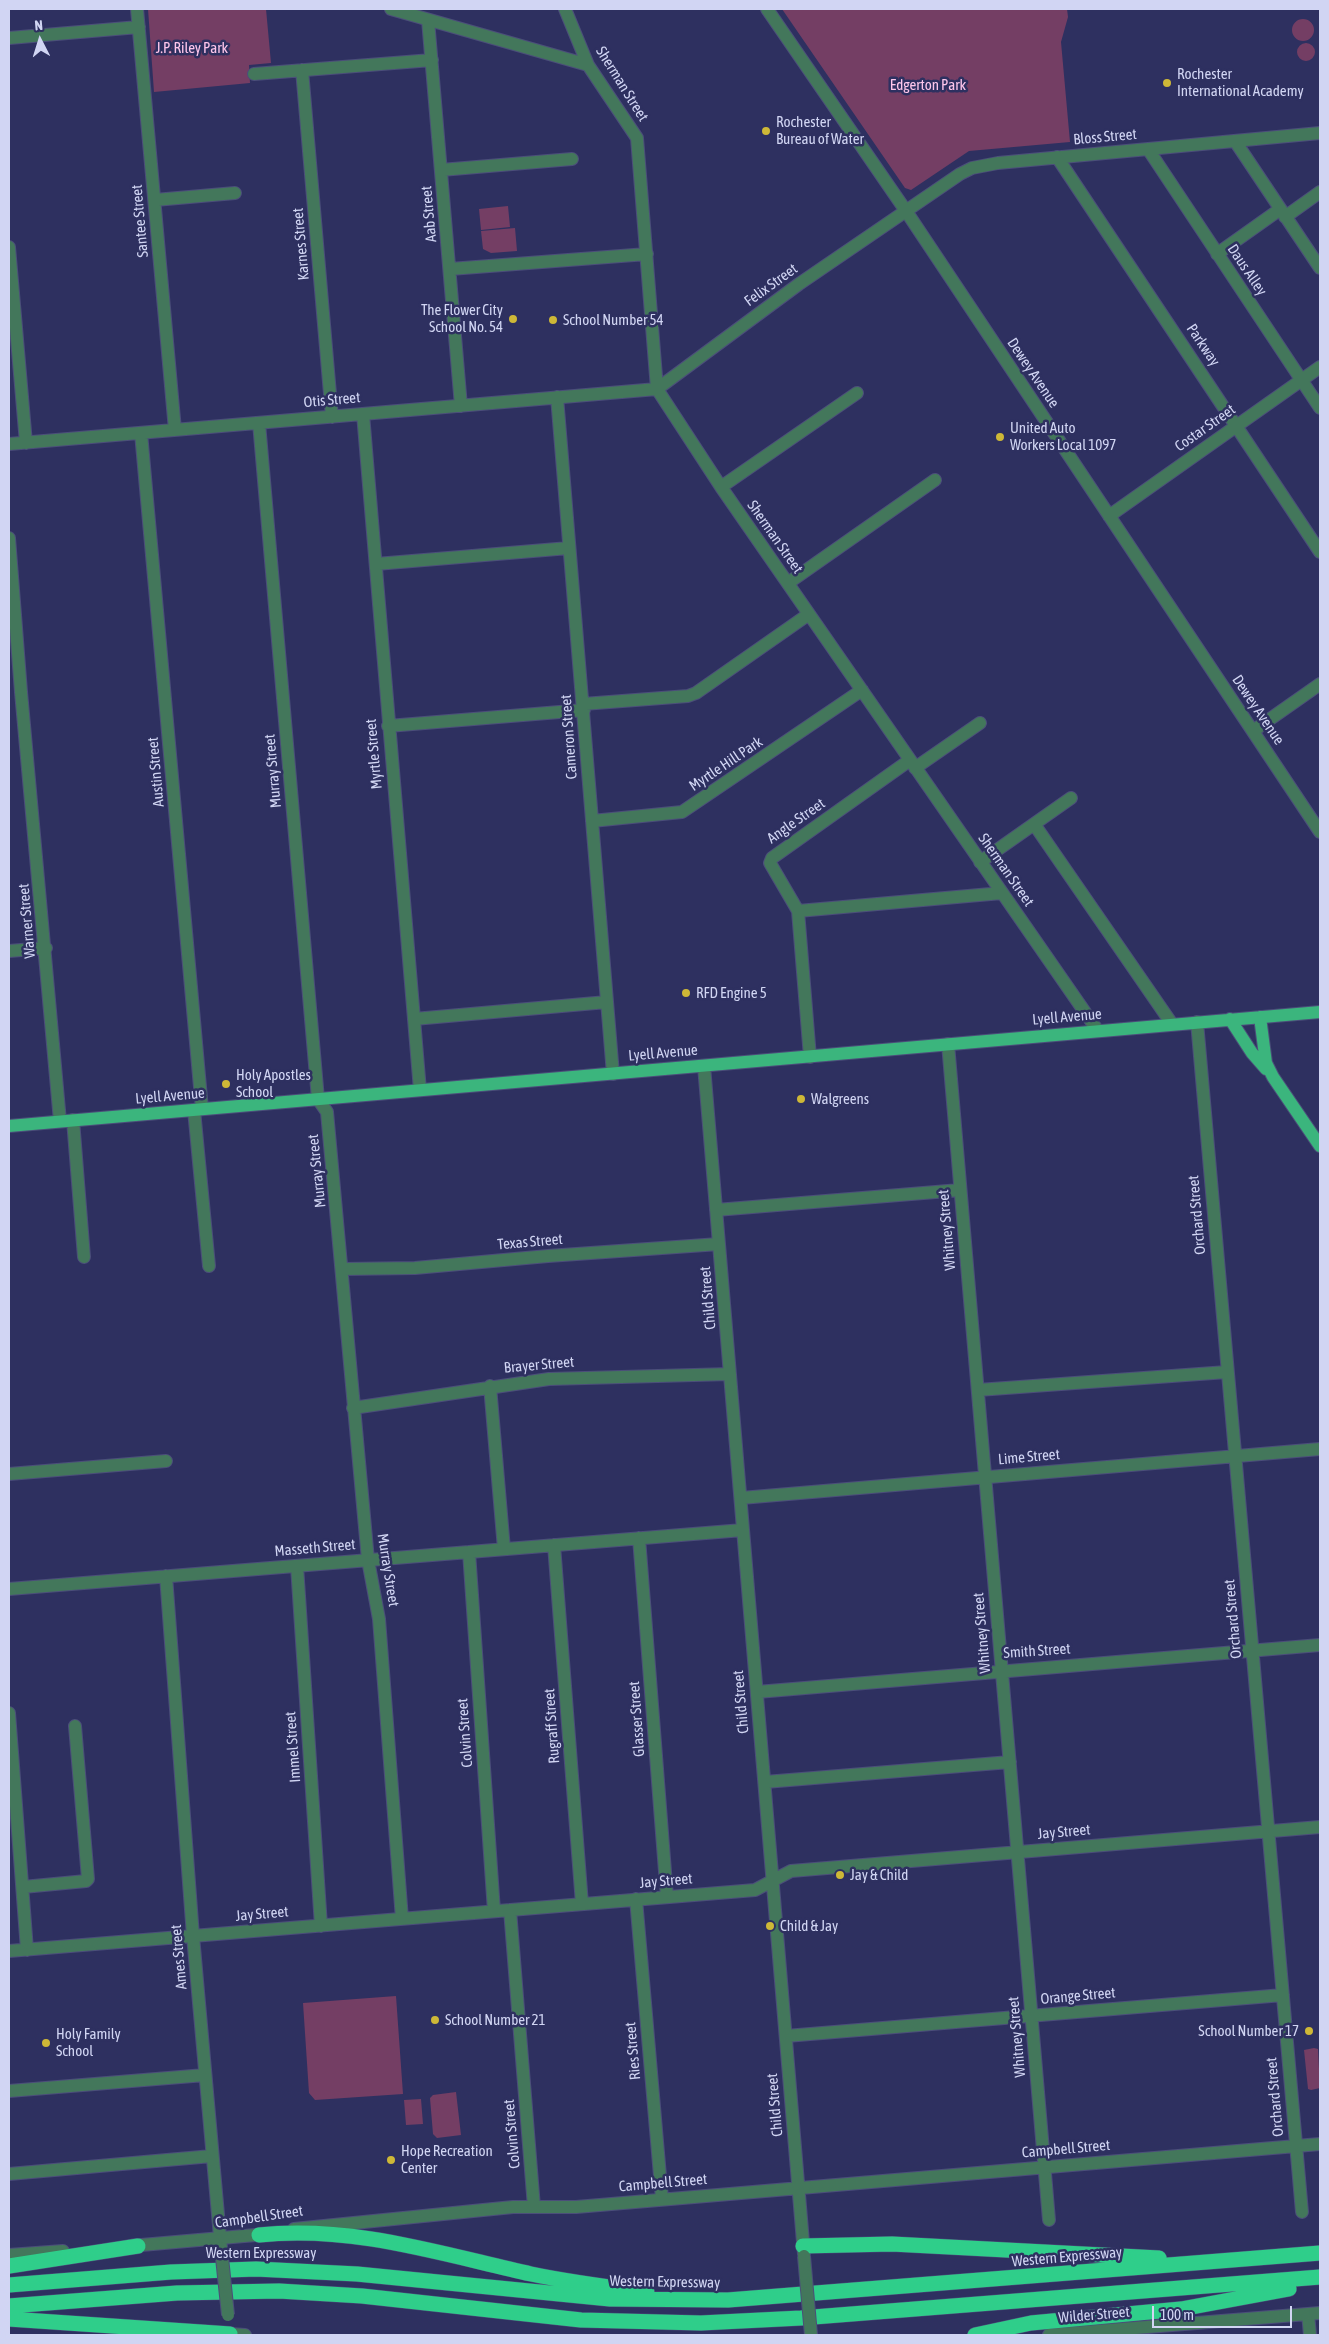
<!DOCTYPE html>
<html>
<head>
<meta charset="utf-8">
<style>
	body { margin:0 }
	#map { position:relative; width:1329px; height:2344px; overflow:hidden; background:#2e3060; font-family:"Asap Condensed",sans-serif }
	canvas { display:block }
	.frame { position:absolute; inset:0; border:10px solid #d1d5f3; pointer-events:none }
	.north { position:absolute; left:15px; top:15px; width:50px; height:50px; -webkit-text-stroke:4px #2e3060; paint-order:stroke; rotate:355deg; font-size:14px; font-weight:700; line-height:20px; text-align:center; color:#d1d5f3 }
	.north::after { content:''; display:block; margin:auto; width:18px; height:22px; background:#d1d5f3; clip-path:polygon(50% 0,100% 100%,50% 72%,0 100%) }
	.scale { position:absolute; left:1152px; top:2306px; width:140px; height:22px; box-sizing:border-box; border:2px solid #d1d5f3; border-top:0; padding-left:6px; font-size:15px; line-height:18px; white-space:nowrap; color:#d1d5f3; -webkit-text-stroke:4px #2e3060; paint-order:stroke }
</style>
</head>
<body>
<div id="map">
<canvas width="1329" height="2344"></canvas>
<div class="frame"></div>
<div class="north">N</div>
<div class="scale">100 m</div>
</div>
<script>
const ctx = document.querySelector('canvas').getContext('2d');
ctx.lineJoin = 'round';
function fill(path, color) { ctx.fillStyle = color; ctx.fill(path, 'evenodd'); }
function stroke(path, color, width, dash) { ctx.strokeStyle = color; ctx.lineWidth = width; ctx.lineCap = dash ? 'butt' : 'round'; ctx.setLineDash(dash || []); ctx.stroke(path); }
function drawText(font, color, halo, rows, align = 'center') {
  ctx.font = font + ' "Asap Condensed",sans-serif'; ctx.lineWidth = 5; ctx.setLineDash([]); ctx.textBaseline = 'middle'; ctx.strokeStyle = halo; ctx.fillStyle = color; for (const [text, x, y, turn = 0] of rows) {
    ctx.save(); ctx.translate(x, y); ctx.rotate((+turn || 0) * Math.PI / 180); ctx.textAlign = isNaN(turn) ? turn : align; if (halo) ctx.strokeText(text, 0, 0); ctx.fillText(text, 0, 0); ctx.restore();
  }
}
fill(new Path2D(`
	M 148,9 L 266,9 L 271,63 L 249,65 L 250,83 L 154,92 Z
	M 782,9 L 1067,9 L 1068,17 L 1061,42 L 1070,142 L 969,151 L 911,190 L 905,188 Z
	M1292 30a11 11 0 1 1 22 0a11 11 0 1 1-22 0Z
	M1297 52a9 9 0 1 1 18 0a9 9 0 1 1-18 0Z
	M 508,206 L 510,227 L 481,230 L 479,209 Z
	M 515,228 L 517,251 L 491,253 L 483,249 L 481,231 Z
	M 396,1996 L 403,2094 L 315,2100 L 309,2093 L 303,2003 Z
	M 1314,2048 L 1318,2049 L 1320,2088 L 1311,2090 L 1308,2089 L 1304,2050 Z
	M 456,2092 L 461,2135 L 437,2138 L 433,2134 L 430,2098 L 433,2095 Z
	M 421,2099 L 423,2124 L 406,2125 L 404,2100 Z`), '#743e64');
const minor = new Path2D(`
	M 137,9 L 175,430
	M 391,9 L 588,65
	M 565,9 L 588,65 L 637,138 L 657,389 L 721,487 L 1098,1031
	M 767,9 L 906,211 L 1320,832
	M 428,20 L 461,406
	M 9,38 L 139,27
	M 302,70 L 332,417
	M 254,74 L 432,60
	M 1235,141 L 1320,268
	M 1148,149 L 1320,408
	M 1057,157 L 1320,552
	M 441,170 L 572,159
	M 155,200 L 235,193
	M 1285,217 L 1320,192
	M 9,247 L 26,443
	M 1217,254 L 1279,210
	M 450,269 L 647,254
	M 557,397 L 613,1074
	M 363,414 L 420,1090
	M 259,423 L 318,1099 L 327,1112 L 368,1560 L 379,1619 L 402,1919
	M 141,433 L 202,1109
	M 9,444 L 657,389 L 799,284 L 960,174 L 972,168 L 998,163 L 1320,133
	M 721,487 L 857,393
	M 1109,516 L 1320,367
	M 9,538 L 21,692 L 60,1121
	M 376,564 L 569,548
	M 788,583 L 935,480
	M 583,704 L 688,696 L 696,693 L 809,614
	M 388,726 L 584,710
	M 1253,731 L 1320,684
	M 915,768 L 980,723
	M 592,821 L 682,812 L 862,690
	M 1034,824 L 1172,1024
	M 980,862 L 1071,798
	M 798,911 L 1002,893
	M 9,951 L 46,948
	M 414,1019 L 607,1002
	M 1197,1022 L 1302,2212
	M 948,1044 L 1049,2220
	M 810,1057 L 798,911 L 770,863 L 772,858 L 910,760
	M 704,1066 L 804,2254
	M 194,1110 L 209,1266
	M 73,1120 L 84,1257
	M 716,1210 L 960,1190
	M 343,1269 L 415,1268 L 548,1256 L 719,1244
	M 490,1386 L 504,1549
	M 978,1390 L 1227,1372
	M 353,1408 L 549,1379 L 730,1374
	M 9,1474 L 166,1461
	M 741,1498 L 1320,1449
	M 639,1538 L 667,1897
	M 554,1545 L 582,1904
	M 469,1552 L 494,1911
	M 297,1566 L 321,1926
	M 166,1576 L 193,1936 L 221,2248
	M 9,1589 L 743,1530
	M 757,1692 L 1320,1645
	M 9,1713 L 27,1950
	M 765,1782 L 1010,1762
	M 23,1887 L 86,1881 L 88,1879 L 75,1726
	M 636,1899 L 662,2199
	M 510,1910 L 534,2207
	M 9,1951 L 755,1890 L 791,1871 L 1320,1827
	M 786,2036 L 1283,1995
	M 9,2091 L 205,2075
	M 9,2174 L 212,2156
	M 294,2229 L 513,2207 L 576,2207 L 1320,2144
	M 130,2246 L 267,2234
	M 9,2255 L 63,2251
	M 1308,2314 L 1310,2335
	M 230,2334 L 245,2335
	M 1049,2335 L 1320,2313`);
const major = new Path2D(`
	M 1260,1017 L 1266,1063 L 1273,1077 L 1320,1146
	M 1230,1019 L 1252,1053 L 1266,1069
	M 9,1126 L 1320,1012`);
const highway = new Path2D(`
	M 259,2235 C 352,2225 441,2254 531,2274 C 569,2282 608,2287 647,2292
	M 803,2246 L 892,2244 L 1159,2258
	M 9,2266 L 138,2246
	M 9,2285 L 171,2272 L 256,2269 L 357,2274 L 610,2299 L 728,2300 L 1320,2253
	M 9,2306 L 177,2293 L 279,2291 L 362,2296 L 581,2320 L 701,2323 L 801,2318 L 1320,2277
	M 9,2319 L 230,2334
	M 975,2335 L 1031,2323 L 1181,2309 L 1289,2289`);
stroke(minor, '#4b4e7a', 14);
stroke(major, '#4b4e7a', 14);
stroke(highway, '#4b4e7a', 16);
stroke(minor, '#43775b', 12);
stroke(major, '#3bb57d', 12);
stroke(highway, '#2fce8a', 15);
const minorBridge = new Path2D(`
	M 221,2248 L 228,2315
	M 804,2256 L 811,2335`);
stroke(minorBridge, '#4b4e7a', 14, []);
stroke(minorBridge, '#43775b', 12);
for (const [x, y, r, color] of [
	[1167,83,5,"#ceb837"],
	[766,131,5,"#ceb837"],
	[513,319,5,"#ceb837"],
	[553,320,5,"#ceb837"],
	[1000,437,5,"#ceb837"],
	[686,993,5,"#ceb837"],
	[226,1084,5,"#ceb837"],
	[801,1099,5,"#ceb837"],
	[840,1875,5,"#ceb837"],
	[770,1926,5,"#ceb837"],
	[435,2020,5,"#ceb837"],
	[1309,2031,5,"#ceb837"],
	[46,2043,5,"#ceb837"],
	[391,2160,5,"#ceb837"]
]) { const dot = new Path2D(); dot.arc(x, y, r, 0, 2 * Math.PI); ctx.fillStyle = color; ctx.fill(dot); stroke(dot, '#2e3060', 2); }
drawText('15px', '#fec6eb', '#2e3060', [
	["J.P. Riley Park",192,48],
	["Edgerton Park",928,85]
]);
drawText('15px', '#d1d5f3', '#2e3060', [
	["Rochester",1177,74],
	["International Academy",1177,91],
	["Rochester",776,122],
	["Bureau of Water",776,139],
	["The Flower City",503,310,"right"],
	["School No. 54",503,327,"right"],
	["School Number 54",563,320],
	["United Auto",1010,428],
	["Workers Local 1097",1010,445],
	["RFD Engine 5",696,993],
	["Holy Apostles",236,1075],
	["School",236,1092],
	["Walgreens",811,1099],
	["Jay & Child",850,1875],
	["Child & Jay",780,1926],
	["School Number 21",445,2020],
	["School Number 17",1299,2031,"right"],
	["Holy Family",56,2034],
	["School",56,2051],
	["Hope Recreation",401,2151],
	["Center",401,2168]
], 'left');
drawText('15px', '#d1d5f3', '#2e3060', [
	["Sherman Street",622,84,58],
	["Bloss Street",1105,137,-5],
	["Aab Street",429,214,-95],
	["Santee Street",140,221,-95],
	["Karnes Street",301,244,-95],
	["Daus Alley",1247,270,56],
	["Felix Street",771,285,-36],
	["Parkway",1203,345,56],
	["Dewey Avenue",1033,373,56],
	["Otis Street",332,400,-5],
	["Costar Street",1205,428,-35],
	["Sherman Street",775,537,55],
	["Dewey Avenue",1258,710,56],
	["Cameron Street",569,737,-94],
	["Myrtle Street",374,754,-95],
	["Myrtle Hill Park",726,764,-34],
	["Murray Street",273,771,-95],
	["Austin Street",156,772,-95],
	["Angle Street",796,821,-35],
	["Sherman Street",1006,870,55],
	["Warner Street",27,921,-95],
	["Lyell Avenue",1067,1017,-5],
	["Lyell Avenue",663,1053,-5],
	["Lyell Avenue",170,1096,-5],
	["Murray Street",317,1171,-96],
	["Orchard Street",1197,1215,-95],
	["Whitney Street",947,1230,-95],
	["Texas Street",530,1242,-5],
	["Child Street",708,1298,-95],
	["Brayer Street",539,1365,-5],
	["Lime Street",1029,1457,-5],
	["Masseth Street",315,1548,-5],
	["Murray Street",388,1570,81],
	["Orchard Street",1233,1619,-95],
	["Whitney Street",982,1633,-95],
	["Smith Street",1037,1651,-4],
	["Child Street",741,1702,-95],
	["Glasser Street",637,1719,-94],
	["Rugraff Street",552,1726,-94],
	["Colvin Street",465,1733,-94],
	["Immel Street",293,1747,-94],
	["Jay Street",1064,1832,-5],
	["Jay Street",666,1881,-5],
	["Jay Street",262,1914,-5],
	["Ames Street",179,1957,-95],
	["Orange Street",1078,1996,-5],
	["Whitney Street",1017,2037,-95],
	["Ries Street",633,2051,-95],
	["Orchard Street",1275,2097,-95],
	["Child Street",775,2105,-95],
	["Colvin Street",512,2134,-95],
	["Campbell Street",1066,2149,-5],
	["Campbell Street",663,2183,-5],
	["Campbell Street",259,2217,-8],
	["Western Expressway",261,2253],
	["Western Expressway",1067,2257,-5],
	["Western Expressway",665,2282,1],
	["Wilder Street",1094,2315,-5]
]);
</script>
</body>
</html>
